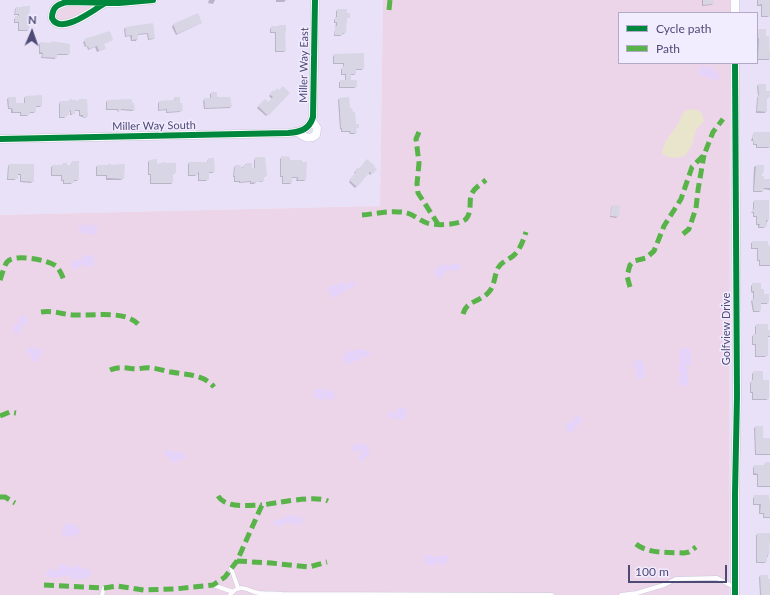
<!DOCTYPE html>
<html>
<head>
<meta charset="utf-8">
<style>
	body { margin:0 }
	#map { position:relative; width:770px; height:595px; overflow:hidden; background:#efebf7; font-family:Lato,sans-serif }
	canvas { display:block }
	.legend { position:absolute; left:618px; top:12px; width:140px; height:52px; box-sizing:border-box; background:#f2ecff; border:1px solid #b0abc8; margin:0; padding:5px 7px; list-style:none; font-size:12px; color:#4e4a76 }
	.legend li { display:flex; align-items:center; gap:8px; height:20px }
	.legend b { width:20px; border:1px solid #b0abc8 }
	.north { position:absolute; left:12px; top:12px; width:40px; height:40px; -webkit-text-stroke:3px #f2ecff; paint-order:stroke; rotate:2deg; font-size:11px; font-weight:700; line-height:16px; text-align:center; color:#4e4a76 }
	.north::after { content:''; display:block; margin:auto; width:14px; height:18px; background:#4e4a76; clip-path:polygon(50% 0,100% 100%,50% 72%,0 100%) }
	.scale { position:absolute; left:628px; top:565px; width:99px; height:18px; box-sizing:border-box; border:2px solid #4e4a76; border-top:0; padding-left:5px; font-size:12px; line-height:14px; white-space:nowrap; color:#4e4a76; -webkit-text-stroke:3px #f2ecff; paint-order:stroke }
</style>
</head>
<body>
<div id="map">
<canvas width="770" height="595"></canvas>
<ul class="legend">
<li><b style="height:5px;background:#00873e"></b>Cycle path</li>
<li><b style="height:5px;background:#58b349"></b>Path</li>
</ul>
<div class="north">N</div>
<div class="scale">100 m</div>
</div>
<script>
const ctx = document.querySelector('canvas').getContext('2d');
ctx.lineJoin = 'round';
function fill(path, color) { ctx.fillStyle = color; ctx.fill(path, 'evenodd'); }
function stroke(path, color, width, dash) { ctx.strokeStyle = color; ctx.lineWidth = width; ctx.lineCap = dash ? 'butt' : 'round'; ctx.setLineDash(dash || []); ctx.stroke(path); }
function drawText(font, color, halo, rows, align = 'center') {
  ctx.font = font + ' Lato,sans-serif'; ctx.lineWidth = 3; ctx.setLineDash([]); ctx.textBaseline = 'middle'; ctx.strokeStyle = halo; ctx.fillStyle = color; for (const [text, x, y, turn = 0] of rows) {
    ctx.save(); ctx.translate(x, y); ctx.rotate((+turn || 0) * Math.PI / 180); ctx.textAlign = isNaN(turn) ? turn : align; if (halo) ctx.strokeText(text, 0, 0); ctx.fillText(text, 0, 0); ctx.restore();
  }
}
fill(new Path2D(`
	M 0,0 L 383,0 L 380,206 L 0,215 Z
	M 730,0 L 770,0 L 770,595 L 729,595 L 730,63 L 757,63 L 757,13 L 730,13 Z`), '#e8e1f8');
fill(new Path2D(`
	M 383,0 L 730,0 L 730,13 L 619,13 L 619,63 L 730,63 L 729,595 L 0,595 L 0,215 L 380,206 Z
	M 63,5 L 92,6 L 93,7 L 67,22 L 56,19 L 55,11 Z`), '#ecd5e9');
fill(new Path2D(`
	M 702,65 L 706,68 L 708,66 L 712,67 L 713,70 L 717,72 L 720,78 L 715,80 L 698,74 L 698,70 Z
	M 80,224 L 84,225 L 85,227 C 89,224 94,225 98,227 L 97,233 L 92,235 L 79,232 L 78,227 Z
	M 89,255 L 92,255 L 95,259 L 93,266 L 86,267 L 82,264 L 79,268 L 72,270 L 71,263 L 77,259 L 81,260 L 83,256 Z
	M 458,263 L 461,266 L 459,271 L 449,270 L 445,272 L 444,275 L 440,278 L 437,278 L 434,272 L 438,266 L 447,264 L 450,266 L 452,264 Z
	M 343,281 L 345,282 L 345,286 L 351,281 L 355,282 L 355,286 L 347,290 L 345,292 L 338,293 L 340,295 L 338,297 C 333,299 331,295 328,291 L 328,288 C 333,284 339,286 343,281 Z
	M 22,315 L 28,319 L 28,323 L 22,326 L 20,333 L 13,334 L 13,327 L 18,323 L 19,316 Z
	M 30,347 L 34,347 L 37,350 L 41,348 L 44,350 L 43,354 L 40,356 L 37,362 L 32,361 L 30,355 L 26,352 L 27,349 Z
	M 688,347 L 691,351 L 691,360 L 692,363 L 690,367 L 688,365 L 686,366 L 688,371 L 687,374 C 690,377 689,383 686,386 L 680,386 L 677,382 L 681,374 L 678,368 C 681,362 678,355 680,349 Z
	M 356,349 L 362,349 L 364,351 L 369,351 L 370,353 L 369,357 L 366,358 L 361,355 L 362,361 L 356,360 L 350,364 L 346,363 L 343,359 L 344,354 L 351,350 L 354,351 Z
	M 637,360 L 641,360 L 644,365 L 645,377 L 642,379 L 637,379 L 635,375 L 637,368 L 635,368 L 632,366 Z
	M 320,388 L 324,389 L 325,391 L 330,390 L 333,391 L 335,396 L 334,399 L 332,400 L 327,398 L 321,400 L 315,398 L 313,395 L 314,391 Z
	M 396,407 L 404,408 L 406,409 L 406,415 L 403,421 L 396,418 L 390,419 L 388,415 L 390,411 L 396,413 L 398,413 Z
	M 575,416 L 582,417 L 582,423 L 580,424 L 577,423 L 578,427 L 574,428 L 574,432 L 569,433 L 565,427 L 565,425 L 567,423 L 573,422 Z
	M 360,443 L 365,444 L 370,451 L 370,454 L 367,456 C 365,459 364,462 359,460 L 358,458 L 359,455 L 362,453 L 361,451 L 358,450 L 354,453 L 351,451 L 353,445 Z
	M 164,450 L 168,451 L 172,450 L 175,451 L 175,456 L 177,452 L 181,451 L 185,455 L 186,458 L 183,460 L 180,459 L 178,463 L 172,462 L 163,452 Z
	M 289,515 L 296,517 L 301,516 L 303,520 L 301,525 L 291,524 L 288,522 L 284,525 L 274,526 L 274,520 L 282,519 Z
	M 69,523 C 75,524 80,527 80,533 L 70,537 L 63,536 L 62,533 L 63,526 Z
	M 428,554 L 436,557 L 446,555 L 448,556 L 448,559 L 445,564 L 441,565 L 437,563 L 433,566 L 427,565 L 425,563 L 424,556 Z
	M 64,564 L 71,568 L 74,568 L 74,566 L 77,565 L 82,569 L 89,569 L 91,571 L 91,576 C 85,580 79,578 73,579 L 70,578 L 71,574 C 64,576 54,580 46,576 L 46,572 L 49,569 L 59,570 L 60,568 L 58,567 L 58,566 Z`), '#e6d3fa');
fill(new Path2D(`
	M 694,109 L 702,113 L 704,121 L 696,130 L 692,145 L 685,156 C 678,158 669,159 663,154 C 661,144 672,133 677,126 C 680,121 681,115 685,111 Z`), '#e9e5cc');
fill(new Path2D(`
	M 209,0 L 215,0 L 213,4 L 208,3 Z
	M 276,0 L 286,0 L 284,2 L 276,2 Z
	M 702,0 L 712,0 L 713,4 L 711,5 L 702,6 Z
	M 757,0 L 770,0 L 770,15 L 768,17 L 761,17 L 761,6 L 757,6 Z
	M 16,8 L 28,30 L 27,31 L 18,31 L 18,23 L 14,23 L 14,19 L 18,17 L 18,15 L 14,15 L 15,9 Z
	M 338,10 L 346,14 L 349,17 L 346,19 L 345,33 L 340,36 L 334,36 L 336,23 L 334,23 L 334,20 L 336,18 L 336,11 Z
	M 197,15 L 199,24 L 176,35 L 172,27 L 173,25 Z
	M 152,24 L 154,38 L 153,39 L 148,40 L 147,34 L 137,35 L 137,39 L 136,41 L 131,41 L 130,36 L 125,37 L 124,29 L 125,28 Z
	M 272,27 L 284,33 L 285,51 L 284,52 L 275,52 L 275,33 L 270,33 L 270,29 Z
	M 758,30 L 768,53 L 770,53 L 769,60 L 757,60 L 758,39 L 757,39 L 757,31 Z
	M 90,38 L 112,40 L 103,44 L 104,49 L 97,52 L 95,47 L 88,50 L 87,46 L 85,47 L 83,42 Z
	M 52,42 L 69,45 L 69,54 L 67,55 L 56,55 L 55,59 L 41,58 L 42,54 L 39,54 L 39,44 L 41,43 L 50,44 Z
	M 334,55 L 363,68 L 362,70 L 355,70 L 355,74 L 354,75 L 350,75 L 350,81 L 356,87 L 354,88 L 339,88 L 339,83 L 340,81 L 345,81 L 345,75 L 341,75 L 341,69 L 343,68 L 343,64 L 333,64 L 333,56 Z
	M 758,85 L 769,97 L 766,98 L 766,111 L 765,113 L 756,113 L 757,98 L 758,96 L 757,86 Z
	M 274,91 L 289,93 L 266,116 L 257,108 L 265,100 L 268,104 L 272,99 L 269,96 Z
	M 212,93 L 216,99 L 231,106 L 230,108 L 204,109 L 203,101 L 205,99 L 210,99 L 210,94 Z
	M 41,96 L 41,106 L 40,107 L 35,107 L 35,111 L 34,113 L 29,113 L 27,116 L 20,116 L 20,113 L 11,113 L 11,109 L 8,109 L 7,99 L 9,98 L 15,104 L 24,104 L 24,98 L 25,97 Z
	M 175,98 L 182,110 L 180,112 L 166,113 L 166,110 L 158,111 L 158,103 L 159,102 L 173,101 Z
	M 339,99 L 352,114 L 355,125 L 358,127 L 355,129 L 356,133 L 354,134 L 350,134 L 349,132 L 341,132 L 341,129 L 340,129 L 338,100 Z
	M 80,100 L 87,116 L 85,118 L 79,116 L 79,111 L 74,111 L 72,115 L 70,115 L 70,111 L 68,112 L 68,114 L 64,118 L 59,118 L 59,104 L 60,102 L 78,102 Z
	M 107,101 L 134,110 L 132,111 L 120,110 L 118,112 L 117,110 L 106,110 L 106,102 Z
	M 754,133 L 770,147 L 768,148 L 756,148 L 756,145 L 753,145 L 753,141 L 751,141 Z
	M 282,157 L 289,161 L 305,180 L 304,181 L 296,181 L 297,178 L 291,178 L 291,183 L 290,184 L 282,184 L 282,177 L 280,177 L 280,159 Z
	M 256,158 L 266,176 L 263,177 L 263,181 L 262,182 L 256,182 L 254,184 L 250,184 L 250,182 L 239,183 L 239,182 L 234,182 L 234,177 L 233,177 L 234,167 L 236,166 L 240,169 L 246,164 L 251,169 L 254,169 L 254,160 Z
	M 208,159 L 214,172 L 212,173 L 208,173 L 208,179 L 206,181 L 198,181 L 198,173 L 195,176 L 188,176 L 188,164 L 189,163 L 207,163 Z
	M 156,160 L 156,165 L 175,173 L 172,174 L 172,183 L 171,184 L 150,184 L 150,175 L 148,175 L 148,162 L 149,161 Z
	M 72,162 L 78,179 L 77,181 L 73,181 L 71,184 L 63,184 L 63,181 L 61,181 L 61,176 L 51,176 L 51,167 L 53,166 L 62,166 L 63,164 L 66,166 L 71,166 Z
	M 9,165 L 33,181 L 31,183 L 20,182 L 20,175 L 17,175 L 15,180 L 7,180 L 8,166 Z
	M 97,166 L 123,178 L 121,180 L 106,180 L 106,176 L 96,176 L 96,167 Z
	M 756,166 L 763,172 L 761,174 L 763,180 L 770,180 L 770,190 L 763,189 L 762,192 L 753,192 L 754,167 Z
	M 372,167 L 375,169 L 370,175 L 368,173 L 355,188 L 349,182 L 356,174 L 354,173 L 357,169 Z
	M 754,201 L 768,220 L 764,228 L 758,228 L 758,225 L 756,225 L 756,217 L 753,217 L 753,213 L 751,213 L 753,210 L 753,203 Z
	M 612,206 L 618,216 L 616,218 L 610,217 L 611,208 Z
	M 753,242 L 767,247 L 770,250 L 770,266 L 759,266 L 759,261 L 757,261 L 757,249 L 751,249 L 751,243 Z
	M 753,284 L 768,302 L 767,304 L 760,304 L 760,311 L 759,312 L 753,312 L 751,301 L 753,300 L 753,293 L 751,292 L 751,286 Z
	M 756,325 L 767,331 L 770,331 L 770,337 L 767,337 L 767,355 L 765,357 L 755,357 L 755,345 L 752,345 L 752,336 L 755,335 L 755,327 Z
	M 754,372 L 762,381 L 768,399 L 766,400 L 752,400 L 752,393 L 750,393 L 750,383 L 752,381 L 752,374 Z
	M 755,427 L 762,439 L 770,439 L 770,455 L 755,455 L 754,428 Z
	M 765,463 L 770,463 L 770,487 L 757,487 L 757,475 L 753,475 L 753,468 L 754,466 L 764,466 Z
	M 755,496 L 770,500 L 770,518 L 763,518 L 763,514 L 759,514 L 759,505 L 753,505 L 753,498 Z
	M 758,534 L 770,534 L 768,555 L 765,563 L 756,563 L 756,535 Z
	M 760,576 L 766,580 L 770,580 L 770,595 L 760,595 L 759,577 Z`), '#0003');
fill(new Path2D(`
	M 703,0 L 713,0 L 714,4 L 703,5 Z
	M 758,0 L 770,0 L 770,16 L 762,16 L 762,4 L 758,5 Z
	M 23,6 L 30,6 L 29,30 L 19,30 L 19,22 L 15,22 L 15,16 L 19,16 L 19,14 L 15,14 L 16,7 L 23,7 Z
	M 337,9 L 347,9 L 347,13 L 350,13 L 350,18 L 347,18 L 346,33 L 343,33 L 342,35 L 335,35 L 335,26 L 337,26 L 337,22 L 335,22 L 335,17 L 337,17 Z
	M 198,13 L 202,23 L 177,34 L 173,24 Z
	M 153,23 L 155,38 L 149,39 L 148,33 L 138,34 L 138,39 L 132,40 L 132,35 L 126,36 L 125,27 Z
	M 279,25 L 286,25 L 286,33 L 285,33 L 286,51 L 276,51 L 276,32 L 271,32 L 271,26 L 279,26 Z
	M 758,29 L 766,29 L 766,36 L 769,36 L 770,59 L 758,59 L 759,38 L 758,38 Z
	M 110,31 L 113,40 L 104,44 L 106,49 L 99,51 L 97,46 L 89,49 L 88,46 L 86,46 L 84,39 Z
	M 51,41 L 70,44 L 70,54 L 57,54 L 57,58 L 42,57 L 43,53 L 40,52 L 40,42 L 51,43 Z
	M 364,53 L 364,69 L 356,69 L 356,74 L 351,74 L 351,80 L 357,80 L 357,87 L 340,87 L 340,80 L 346,80 L 346,74 L 342,74 L 342,67 L 344,66 L 344,63 L 334,63 L 334,54 Z
	M 758,84 L 766,84 L 766,91 L 770,91 L 770,97 L 767,97 L 767,112 L 757,111 L 758,95 L 759,96 Z
	M 283,86 L 290,93 L 268,116 L 258,106 L 265,99 L 268,102 L 273,97 L 269,94 L 274,90 L 275,91 L 277,88 L 279,90 Z
	M 211,92 L 217,92 L 217,97 L 230,97 L 232,107 L 205,108 L 204,98 L 211,98 Z
	M 42,95 L 42,106 L 36,106 L 36,112 L 30,112 L 30,115 L 21,115 L 21,112 L 13,112 L 12,108 L 9,108 L 8,97 L 16,97 L 16,103 L 25,103 L 25,96 Z
	M 174,97 L 180,97 L 180,103 L 182,103 L 183,111 L 167,112 L 167,109 L 159,110 L 159,101 L 175,100 Z
	M 349,97 L 350,109 L 352,108 L 353,112 L 355,112 L 356,124 L 359,124 L 359,128 L 356,128 L 357,133 L 351,133 L 350,131 L 342,131 L 342,128 L 341,128 L 339,98 Z
	M 69,99 L 79,101 L 79,99 L 87,99 L 88,117 L 83,117 L 83,115 L 80,115 L 80,110 L 75,110 L 75,114 L 71,114 L 71,110 L 69,111 L 69,115 L 66,115 L 66,117 L 60,117 L 60,101 L 69,101 Z
	M 132,99 L 132,103 L 134,103 L 135,110 L 121,109 L 121,111 L 118,111 L 118,109 L 107,109 L 107,100 Z
	M 754,132 L 770,132 L 770,147 L 757,147 L 757,144 L 754,144 L 752,135 L 754,135 Z
	M 281,156 L 290,157 L 290,160 L 302,160 L 302,162 L 307,162 L 306,180 L 298,180 L 298,177 L 292,177 L 292,183 L 283,183 L 283,176 L 281,176 Z
	M 255,157 L 265,157 L 267,176 L 264,176 L 264,181 L 251,183 L 251,181 L 240,182 L 240,181 L 235,181 L 235,176 L 234,176 L 235,165 L 241,165 L 241,168 L 243,168 L 243,165 L 246,165 L 246,163 L 252,163 L 252,168 L 255,168 Z
	M 208,158 L 214,158 L 215,172 L 209,172 L 209,180 L 199,180 L 199,172 L 198,172 L 198,175 L 189,175 L 189,162 L 208,162 Z
	M 157,159 L 157,164 L 166,162 L 166,163 L 176,163 L 176,173 L 173,173 L 173,183 L 151,183 L 151,174 L 149,174 L 149,160 Z
	M 367,159 L 375,166 L 374,167 L 377,169 L 373,174 L 370,172 L 357,187 L 349,180 L 356,172 L 355,171 L 357,168 L 359,169 Z
	M 72,161 L 79,161 L 79,180 L 74,180 L 74,183 L 64,183 L 64,180 L 62,180 L 62,175 L 52,175 L 52,165 L 63,165 L 63,163 L 67,163 L 67,165 L 72,165 Z
	M 9,164 L 34,164 L 34,182 L 21,181 L 21,174 L 18,174 L 18,179 L 8,179 Z
	M 108,164 L 111,164 L 111,165 L 125,164 L 124,179 L 107,178 L 107,175 L 97,175 L 97,165 L 108,165 Z
	M 756,165 L 764,165 L 764,172 L 762,172 L 762,176 L 764,176 L 764,179 L 770,179 L 770,188 L 764,188 L 764,191 L 754,191 Z
	M 754,200 L 769,200 L 769,220 L 766,220 L 767,227 L 759,227 L 760,224 L 757,224 L 757,216 L 754,216 L 754,212 L 752,212 L 752,209 L 754,209 Z
	M 612,205 L 620,206 L 619,217 L 610,216 Z
	M 752,241 L 768,241 L 768,246 L 770,245 L 770,265 L 760,265 L 760,260 L 758,260 L 758,248 L 752,248 Z
	M 752,283 L 761,283 L 761,289 L 764,289 L 764,294 L 769,294 L 769,303 L 761,303 L 761,311 L 754,311 L 752,299 L 754,299 L 754,291 L 752,291 Z
	M 756,324 L 768,324 L 768,330 L 770,330 L 770,336 L 768,336 L 768,356 L 756,356 L 756,344 L 753,344 L 753,334 L 756,334 Z
	M 753,371 L 763,371 L 763,380 L 769,380 L 769,399 L 753,399 L 753,392 L 751,392 L 751,380 L 753,380 Z
	M 755,426 L 763,426 L 763,438 L 770,438 L 770,454 L 756,454 Z
	M 765,462 L 770,462 L 770,486 L 758,486 L 758,474 L 754,473 L 754,465 L 765,465 Z
	M 754,495 L 769,495 L 769,499 L 770,499 L 770,517 L 764,517 L 764,513 L 760,513 L 761,504 L 754,504 Z
	M 757,533 L 770,533 L 769,555 L 767,555 L 767,562 L 757,562 Z
	M 760,575 L 768,575 L 768,579 L 770,579 L 770,595 L 761,595 Z`), '#d8d5e5');
const service = new Path2D(`
	M 231,568 L 238,588
	M 213,585 L 233,592
	M 102,595 L 104,588
	M 230,595 C 239,582 248,591 259,593 C 267,594 275,593 282,594 L 552,595
	M 621,595 L 637,593 L 664,585 L 676,579 L 717,578 L 730,585 L 735,585`);
const minor = new Path2D(`
	M 105,3 C 94,10 60,36 52,18 C 52,7 58,4 67,2 L 119,3 L 153,0
	M 735,13 L 735,0
	M 298,132 C 303,137 310,140 316,135 L 317,128 L 312,121
	M 0,139 L 288,133 C 300,132 309,130 313,117 L 315,0
	M 735,595 L 735,493 L 737,396 L 735,63`);
stroke(service, '#cbc8d9', 5);
stroke(minor, '#cbc8d9', 9);
stroke(service, '#fdfcfe', 4);
stroke(minor, '#fdfcfe', 8);
stroke(new Path2D(`
	M 389,10 L 390,0
	M 419,132 L 416,139 L 419,163 L 417,184 L 418,193 L 438,224
	M 362,215 C 374,214 387,211 399,212 C 413,212 416,219 427,223 C 435,226 460,225 466,219 C 472,212 469,203 471,195 C 474,188 481,184 486,180
	M 683,234 L 689,229 L 696,208 L 698,190 L 704,155
	M 0,280 C 2,275 4,266 7,262 C 14,253 48,260 56,266 C 60,270 62,275 64,280
	M 630,287 L 627,276 L 630,265 L 634,261 L 646,258 L 654,251 L 664,226 L 681,199 L 692,167 L 704,155 L 713,132 L 723,119
	M 41,312 C 54,310 63,315 75,315 C 92,316 125,310 138,324
	M 463,314 C 467,300 478,303 488,293 C 495,286 494,276 498,268 C 501,262 508,260 513,256 C 520,250 523,241 526,232
	M 110,370 C 119,366 126,368 135,369 C 140,369 145,367 150,368 C 157,368 164,371 171,372 C 187,375 203,374 214,387
	M 0,416 L 10,412 L 16,413
	M 218,496 C 226,509 249,505 262,505
	M 0,497 L 5,497 L 15,503
	M 636,544 C 648,554 669,552 684,553 L 689,552 L 696,547
	M 237,561 L 271,563 L 309,567 L 327,562
	M 44,585 L 104,588 L 117,586 L 144,590 L 175,589 L 213,585 L 225,577 L 237,561 L 262,505 C 276,503 316,495 328,501`), '#58b349', 5, [10, 5]);
stroke(new Path2D(`
	M 105,3 C 94,10 60,36 52,18 C 52,7 58,4 67,2 L 119,3 L 153,0
	M 0,139 L 288,133 C 300,132 309,130 313,117 L 315,0
	M 735,595 L 735,493 L 737,396 L 735,63`), '#00873e', 6);
drawText('11px', '#4e4a76', '#f2ecff', [
	["Miller Way East",304,65,-89],
	["Miller Way South",154,126,-1],
	["Golfview Drive",726,329,-90]
]);
</script>
</body>
</html>
